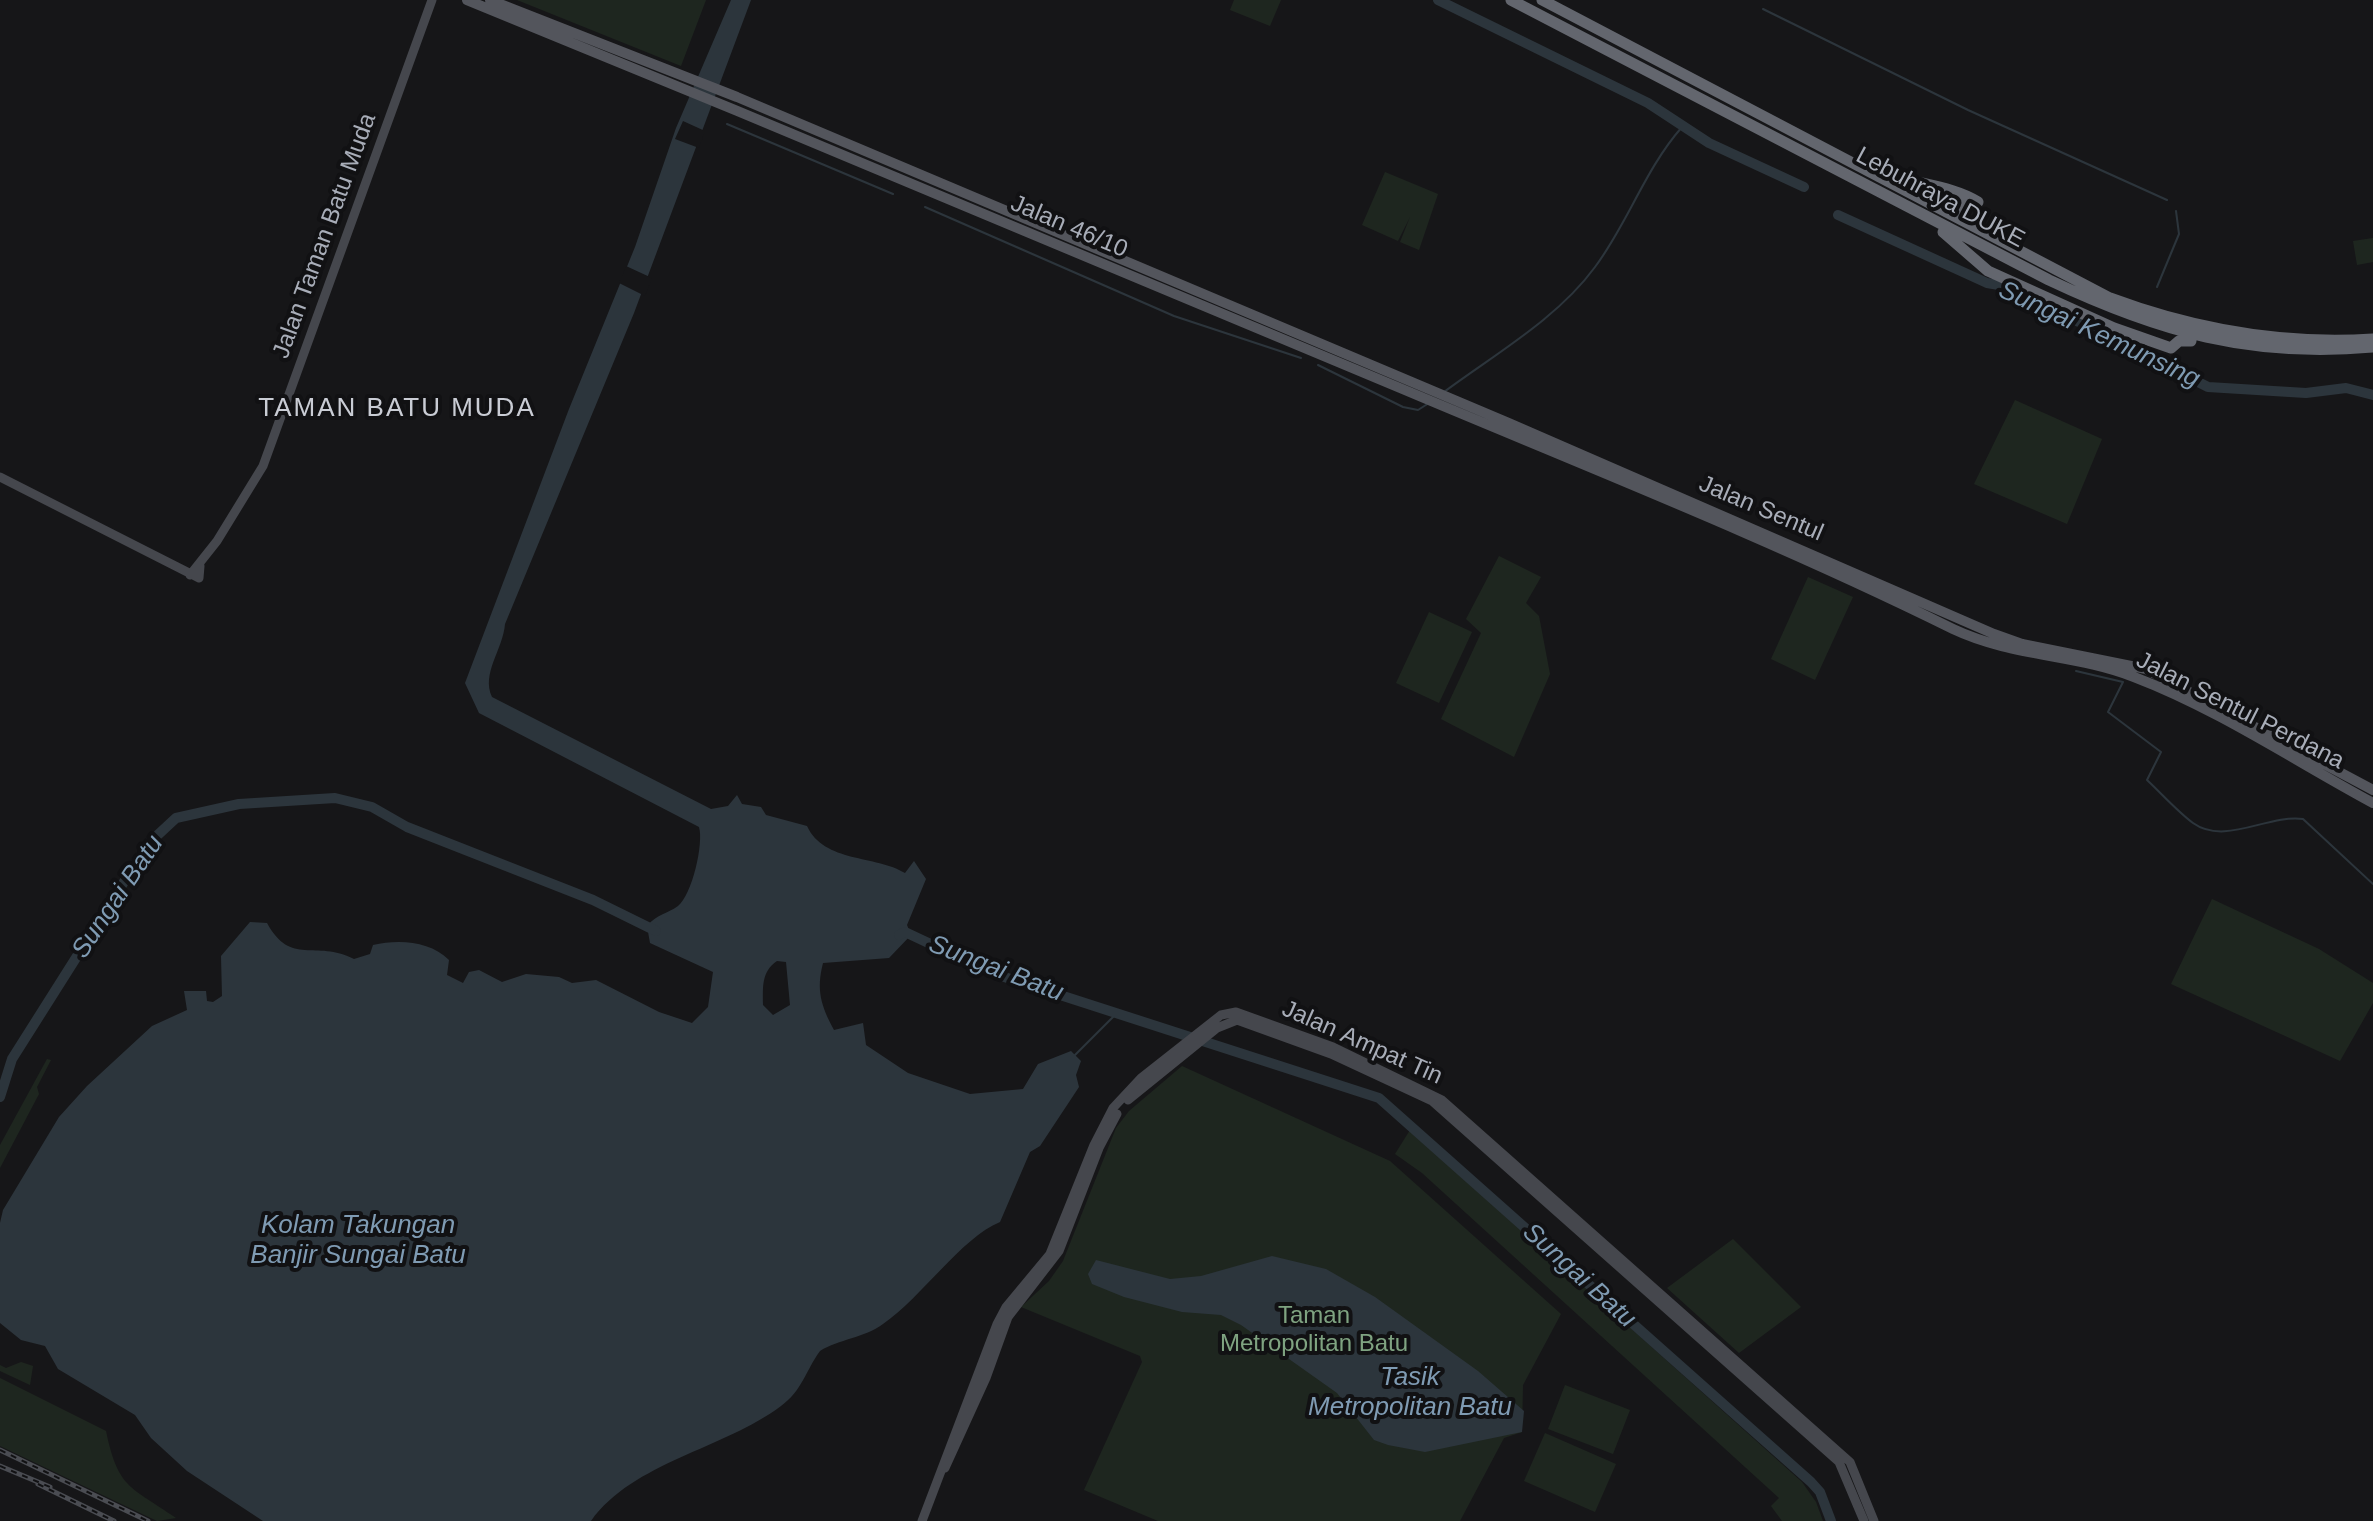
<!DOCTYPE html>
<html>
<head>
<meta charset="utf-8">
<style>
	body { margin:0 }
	canvas { display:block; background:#161618 }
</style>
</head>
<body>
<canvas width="2373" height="1521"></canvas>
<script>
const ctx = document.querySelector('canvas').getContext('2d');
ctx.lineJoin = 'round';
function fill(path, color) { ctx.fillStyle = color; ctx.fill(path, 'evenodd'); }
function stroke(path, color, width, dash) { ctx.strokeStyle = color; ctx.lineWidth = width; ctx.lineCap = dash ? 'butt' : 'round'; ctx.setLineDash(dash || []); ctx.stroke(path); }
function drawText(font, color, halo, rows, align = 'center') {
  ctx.font = font + ' Arial,sans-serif'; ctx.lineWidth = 8; ctx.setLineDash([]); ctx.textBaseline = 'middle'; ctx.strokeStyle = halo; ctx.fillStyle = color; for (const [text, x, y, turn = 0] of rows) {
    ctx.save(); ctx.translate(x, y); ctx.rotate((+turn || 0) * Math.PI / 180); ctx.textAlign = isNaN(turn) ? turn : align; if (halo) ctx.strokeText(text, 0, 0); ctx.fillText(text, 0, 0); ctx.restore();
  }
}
fill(new Path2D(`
	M 517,0 L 706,0 L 681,66 Z
	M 1234,0 L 1281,0 L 1270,26 L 1230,10 Z
	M 1385,172 L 1438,194 L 1419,250 L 1400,242 L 1410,217 L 1398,241 L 1362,225 Z
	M 2373,238 L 2373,262 L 2357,265 L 2353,241 Z
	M 2015,400 L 2102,439 L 2067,524 L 1974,484 Z
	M 1499,556 L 1541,577 L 1526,603 L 1539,616 L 1550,674 L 1514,757 L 1441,719 L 1481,633 L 1466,619 Z
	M 1808,577 L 1853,597 L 1815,680 L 1771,659 Z
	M 1429,612 L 1472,632 L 1439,703 L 1396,683 Z
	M 2212,899 L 2319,949 L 2373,983 L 2373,1003 L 2340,1061 L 2171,984 Z
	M 47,1059 L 51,1060 L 37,1087 L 39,1094 L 0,1168 L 0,1145 Z
	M 1182,1066 L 1390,1161 L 1561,1314 L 1523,1385 L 1522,1432 L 1504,1438 L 1460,1521 L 1158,1521 L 1084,1490 L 1142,1362 L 1140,1356 L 1021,1307 L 1049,1281 L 1063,1261 L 1116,1128 L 1129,1111 Z
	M 1410,1130 L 1802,1482 L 1816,1502 L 1823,1521 L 1782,1521 L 1771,1506 L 1779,1498 L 1422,1173 L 1395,1154 Z
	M 1733,1239 L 1801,1307 L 1739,1353 L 1667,1288 Z
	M 21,1362 L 33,1366 L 30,1385 L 0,1371 L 0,1365 L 6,1368 Z
	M 0,1378 L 106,1431 C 118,1489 130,1486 176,1518 L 157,1521 L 0,1446 Z
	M 1565,1385 L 1630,1410 L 1613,1454 L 1548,1429 Z
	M 1545,1433 L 1616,1464 L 1595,1512 L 1524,1481 Z`), '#1e261f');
fill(new Path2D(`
	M 731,0 L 751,0 L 634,313 L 505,624 C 503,650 481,673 492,697 L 711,809 L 728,806 L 737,795 L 742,804 L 761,807 L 766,815 L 807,826 C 824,863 876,855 905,873 L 914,861 L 926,879 L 907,925 L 911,935 L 889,958 L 823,963 C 816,990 821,1006 834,1030 L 863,1023 L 866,1045 L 908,1073 L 970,1094 L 1023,1089 L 1038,1064 L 1071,1051 L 1081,1061 L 1076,1075 L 1079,1087 L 1040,1146 L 1030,1152 L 1000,1222 C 961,1238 922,1297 883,1324 C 864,1338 839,1339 820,1351 C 806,1370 802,1391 781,1406 C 724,1449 633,1462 591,1521 L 263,1521 L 187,1471 L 151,1438 L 135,1415 L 58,1369 L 45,1346 L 21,1340 L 0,1323 L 0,1223 L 3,1210 L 59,1117 L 87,1086 L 152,1026 L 187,1010 L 184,991 L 206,991 L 207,1001 L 213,1002 L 222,996 L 221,956 L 250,922 L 267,923 C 291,967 315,939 354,959 L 370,954 L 373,945 C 399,939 430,941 449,960 L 447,975 L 463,983 L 469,972 L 479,970 L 502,982 L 526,974 L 559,977 L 572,983 L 596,980 L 659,1012 L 692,1023 L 708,1007 L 713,972 L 650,943 L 647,926 C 657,914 667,914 678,906 C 692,895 704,843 699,827 L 479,713 L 465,683 L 569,409 L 635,247 L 676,128 ZM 777,961 L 786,962 L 790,1005 L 773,1015 L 763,1005 C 763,987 761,972 777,961 Z
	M 1272,1256 L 1326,1269 L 1375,1297 L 1478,1371 L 1524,1411 L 1522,1432 L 1425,1452 L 1388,1445 L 1374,1440 L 1337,1393 L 1241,1325 L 1221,1315 L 1182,1312 L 1124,1297 L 1092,1284 L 1088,1274 L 1096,1260 L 1170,1279 L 1201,1276 Z`), '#2c353c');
fill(new Path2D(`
	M 683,121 L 705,131 L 699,148 L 675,139 Z
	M 626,266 L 652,278 L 645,296 L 619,283 Z`), '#161618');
stroke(new Path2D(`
	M 1763,9 L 1968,110 L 2167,200
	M 727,124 L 893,194
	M 925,207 L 1174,316 L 1301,358
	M 2157,287 L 2179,234 L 2176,211
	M 1318,365 L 1403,407 L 1418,410 L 1429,403
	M 1444,392 C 1495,354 1557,319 1595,267 C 1628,223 1645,169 1682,127
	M 2076,671 L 2123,682 L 2108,712 L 2161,752 L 2147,780 C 2162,794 2177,811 2193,823 C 2225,846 2268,814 2303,819 L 2373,884
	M 1075,1055 L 1116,1014`), '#2c353c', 2);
stroke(new Path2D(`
	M 1438,0 L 1648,103 L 1709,143 L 1804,187
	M 1838,215 L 1987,283 L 2005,286 L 2048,313 L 2073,319 L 2208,387 L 2306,393 L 2346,388 L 2373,395
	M 899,935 L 905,932 L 992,973 L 1379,1098 L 1811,1482 L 1820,1492 L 1831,1521
	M 0,1097 L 12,1059 L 148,844 L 176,818 L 239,804 L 335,798 L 372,807 L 407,827 L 593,900 L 656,931`), '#2c353c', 10);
stroke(new Path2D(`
	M 0,477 L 199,578 L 200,566
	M 190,575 L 217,541 L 263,466 L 432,0
	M 1128,1100 L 1217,1028 L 1237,1020 L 1331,1054 L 1432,1101 L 1839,1462 L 1864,1521
	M 945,1468 L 986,1378 L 1008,1317 L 1059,1251 L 1099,1148 L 1117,1114
	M 922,1521 L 997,1324 L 1006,1307 L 1050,1254 L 1094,1145 L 1113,1108 L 1141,1078 L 1221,1015 L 1236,1012 L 1333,1047 L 1442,1100 L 1850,1462 L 1874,1521`), '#45474d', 9);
stroke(new Path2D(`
	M 467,0 C 779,127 1090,257 1400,388 C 1585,466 1773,540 1953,629 C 2012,657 2076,654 2134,677 C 2218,709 2295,761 2373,803
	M 490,0 L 737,97 L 1509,423 L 1994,634 L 2022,644 L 2146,669 L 2373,790`), '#53555c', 10);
stroke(new Path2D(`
	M 1511,0 L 2049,280 C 2159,332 2251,358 2373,347
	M 1542,0 L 2110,298 C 2196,330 2281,345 2373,339
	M 1883,172 C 1912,184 1951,185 1978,202
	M 1968,222 L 1958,209 L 1964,202 L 1977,202
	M 1943,232 L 1988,271 L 2114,328 L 2171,348 L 2179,341 L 2191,341`), '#63666e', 11);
const rail = new Path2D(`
	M 0,1450 L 148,1521
	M 0,1466 L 50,1487
	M 38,1484 L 114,1521`);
stroke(rail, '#4a4c52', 5);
stroke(rail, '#111113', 2, [6]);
drawText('24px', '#a8adb8', '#111113', [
	["Lebuhraya DUKE",1940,198,28],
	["Jalan 46/10",1069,227,23],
	["Jalan Taman Batu Muda",325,236,-70],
	["Jalan Sentul",1761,509,23],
	["Jalan Sentul Perdana",2240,711,27],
	["Jalan Ampat Tin",1362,1043,24]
]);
drawText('24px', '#7fa381', '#111113', [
	["Taman",1314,1316],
	["Metropolitan Batu",1314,1344]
]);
drawText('italic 26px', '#7f9bb3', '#111113', [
	["Sungai Kemunsing",2099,335,25],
	["Sungai Batu",118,897,-56],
	["Sungai Batu",996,969,21],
	["Kolam Takungan",358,1226],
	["Banjir Sungai Batu",358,1256],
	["Sungai Batu",1579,1276,42],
	["Tasik",1410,1378],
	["Metropolitan Batu",1410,1408]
]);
ctx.letterSpacing = '2px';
drawText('26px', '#c9ccd4', '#111113', [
	["TAMAN BATU MUDA",397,409]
]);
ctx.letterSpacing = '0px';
</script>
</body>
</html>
